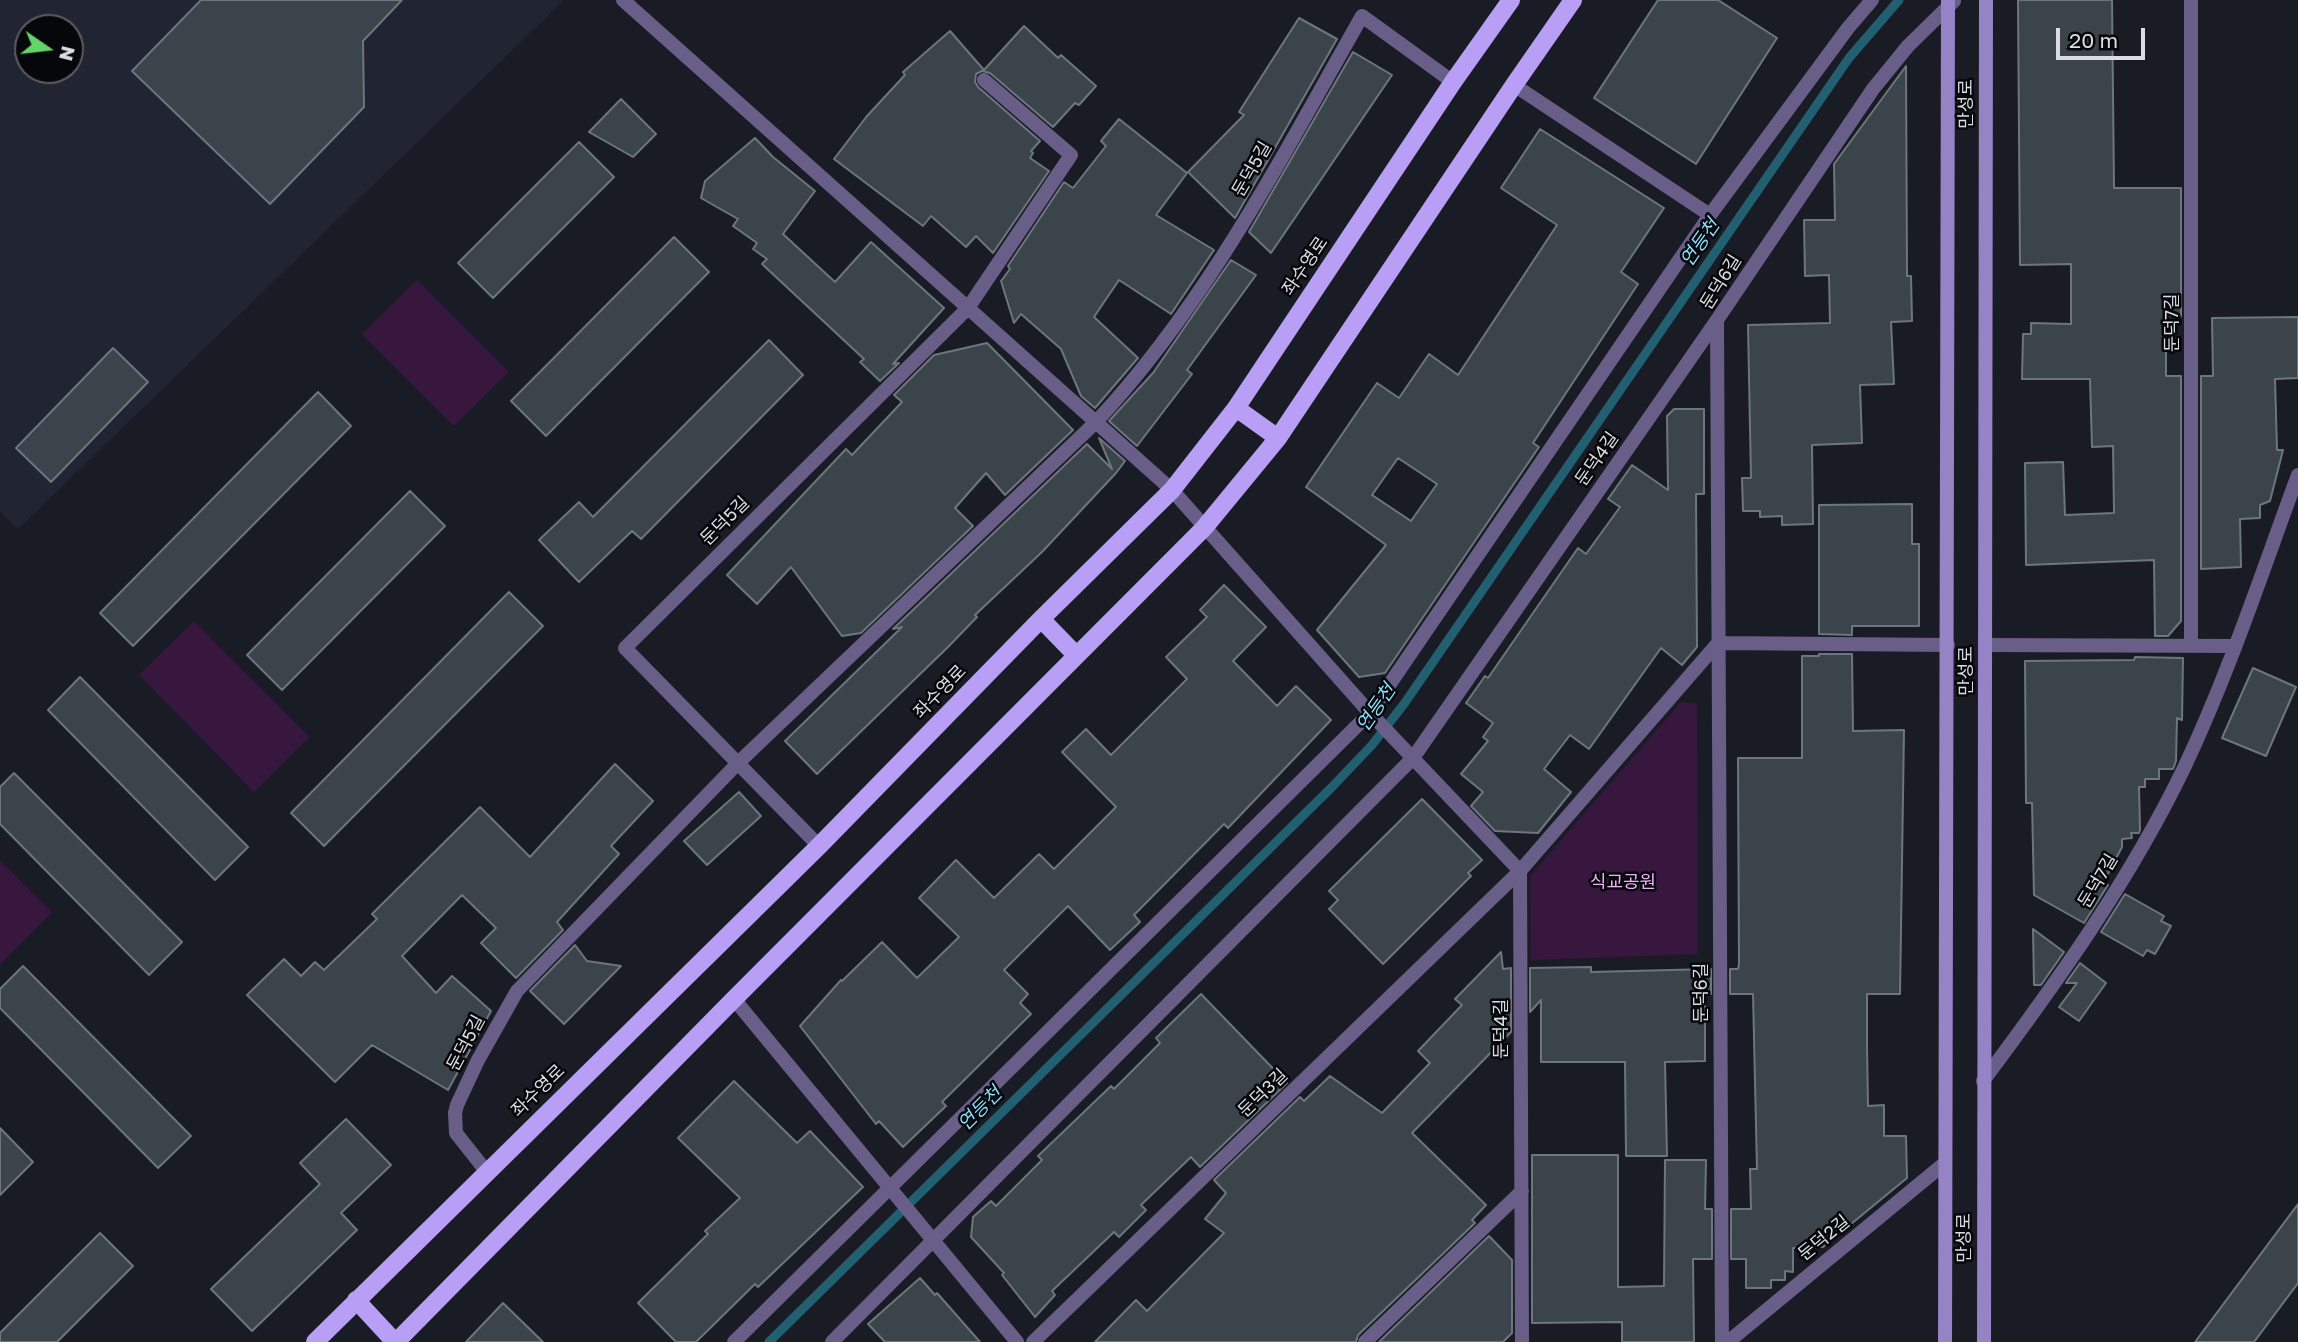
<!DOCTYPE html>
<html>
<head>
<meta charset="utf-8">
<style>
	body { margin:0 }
	#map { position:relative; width:2298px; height:1342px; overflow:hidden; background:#1a1c25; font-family:"Golos Text",sans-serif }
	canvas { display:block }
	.north { position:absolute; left:14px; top:14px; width:70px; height:70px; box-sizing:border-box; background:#06070a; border:2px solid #5b5d61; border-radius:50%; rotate:104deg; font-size:19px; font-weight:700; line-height:28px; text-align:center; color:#dbdde3 }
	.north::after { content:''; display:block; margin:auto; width:24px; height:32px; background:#63d468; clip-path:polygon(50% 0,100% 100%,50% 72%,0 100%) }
	.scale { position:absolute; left:2056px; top:28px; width:89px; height:32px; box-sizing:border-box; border:4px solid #dbdde3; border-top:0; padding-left:9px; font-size:21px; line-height:24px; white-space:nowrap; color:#dbdde3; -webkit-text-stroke:5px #06070a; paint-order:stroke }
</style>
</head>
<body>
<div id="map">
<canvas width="2298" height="1342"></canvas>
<div class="north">N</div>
<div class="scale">20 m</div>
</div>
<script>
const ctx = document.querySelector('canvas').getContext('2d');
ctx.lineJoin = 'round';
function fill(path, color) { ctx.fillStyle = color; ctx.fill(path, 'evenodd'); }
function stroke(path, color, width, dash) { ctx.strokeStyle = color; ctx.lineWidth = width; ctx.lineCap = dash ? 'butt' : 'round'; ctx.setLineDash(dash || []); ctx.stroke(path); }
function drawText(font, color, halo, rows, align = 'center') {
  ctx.font = font + ' "Golos Text","Noto Sans KR",sans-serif'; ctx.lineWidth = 5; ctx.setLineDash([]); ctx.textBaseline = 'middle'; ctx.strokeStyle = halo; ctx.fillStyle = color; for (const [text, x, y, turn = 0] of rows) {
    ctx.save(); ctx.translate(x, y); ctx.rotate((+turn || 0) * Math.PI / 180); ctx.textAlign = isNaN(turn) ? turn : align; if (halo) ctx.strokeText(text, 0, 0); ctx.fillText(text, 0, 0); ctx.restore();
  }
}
fill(new Path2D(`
	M 0,0 L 564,0 L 18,529 L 0,511 ZM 28,28 L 70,28 L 70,70 L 28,70 Z`), '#212533');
fill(new Path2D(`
	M 417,280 L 509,372 L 454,426 L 362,334 Z
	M 194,621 L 309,737 L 254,792 L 139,675 Z
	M 1681,702 L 1697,704 L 1698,954 L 1531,960 L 1530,876 Z
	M 0,861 L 52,912 L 0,964 Z`), '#37173d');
stroke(new Path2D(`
	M 769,1342 L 1332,787 L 1372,745 L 1404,704 L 1849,58 L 1899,0`), '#215f71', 9);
const building = new Path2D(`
	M 201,0 L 402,0 L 363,41 L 364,107 L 270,204 L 132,71 Z
	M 1658,0 L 1718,0 L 1777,38 L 1696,164 L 1594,98 Z
	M 2018,0 L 2112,0 L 2114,188 L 2181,188 L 2181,316 L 2166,316 L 2166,376 L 2181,376 L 2181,621 L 2168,636 L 2155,636 L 2154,560 L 2026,565 L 2025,463 L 2063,462 L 2065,515 L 2114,513 L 2113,446 L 2092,447 L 2090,379 L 2022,379 L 2023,334 L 2031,334 L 2031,323 L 2071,324 L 2071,264 L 2020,265 Z
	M 1299,18 L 1337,39 L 1235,218 L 1188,172 L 1244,115 L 1239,112 Z
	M 1024,26 L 1058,58 L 1061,55 L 1096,86 L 1079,105 L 1075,103 L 1053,127 L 990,73 L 982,71 L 976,74 L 975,82 L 978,87 L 1040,141 L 1031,151 L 1033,153 L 1030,158 L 1049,171 L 993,253 L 976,236 L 966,247 L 931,216 L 923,226 L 834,159 L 867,116 L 905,75 L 903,72 L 950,31 L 984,70 Z
	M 1353,52 L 1392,75 L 1271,253 L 1249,232 Z
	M 1906,66 L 1907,276 L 1911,276 L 1912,321 L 1891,322 L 1894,384 L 1860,385 L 1862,443 L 1812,445 L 1813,524 L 1782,525 L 1782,516 L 1760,517 L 1760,511 L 1743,511 L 1742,478 L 1751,478 L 1748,325 L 1830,323 L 1829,275 L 1805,276 L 1804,220 L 1835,220 L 1834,164 Z
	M 621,99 L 656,134 L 633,157 L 589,132 Z
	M 1119,119 L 1187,173 L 1156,215 L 1214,250 L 1171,314 L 1119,280 L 1094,317 L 1138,358 L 1095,408 L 1081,396 L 1061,349 L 1021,314 L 1014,323 L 1001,281 L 1010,269 L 1008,266 L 1064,182 L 1073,188 L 1106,146 L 1101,141 Z
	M 1540,129 L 1664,208 L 1621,272 L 1638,284 L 1533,443 L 1539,447 L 1385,673 L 1359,677 L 1317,630 L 1386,545 L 1306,487 L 1377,383 L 1399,398 L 1429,354 L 1458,375 L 1557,225 L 1501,188 ZM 1398,458 L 1437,484 L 1411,521 L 1372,495 Z
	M 755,138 L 773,157 L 815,191 L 783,234 L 835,282 L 871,242 L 944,308 L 893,364 L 899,363 L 880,381 L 860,362 L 864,359 L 762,264 L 767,259 L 753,249 L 757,243 L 733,226 L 738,219 L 701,198 L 705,181 Z
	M 579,142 L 614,177 L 493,298 L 458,263 Z
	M 674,237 L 709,272 L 546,436 L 511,401 Z
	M 1231,260 L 1256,275 L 1187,370 L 1192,374 L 1137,446 L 1109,421 L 1153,373 Z
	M 2298,317 L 2298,378 L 2275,379 L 2277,450 L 2283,450 L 2270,501 L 2260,505 L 2260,518 L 2240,519 L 2241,567 L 2201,569 L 2201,376 L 2213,376 L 2212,318 Z
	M 769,340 L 803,375 L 641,539 L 632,531 L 579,582 L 539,540 L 579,502 L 593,517 Z
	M 987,343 L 1073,430 L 1005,495 L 986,473 L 955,508 L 973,526 L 861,633 L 842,636 L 791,567 L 757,604 L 727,575 L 846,449 L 852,455 L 902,402 L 894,395 L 934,355 Z
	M 113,348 L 148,382 L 51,482 L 16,448 Z
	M 318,392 L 351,426 L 133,646 L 100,613 Z
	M 1674,409 L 1704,409 L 1704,494 L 1696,494 L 1697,647 L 1682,665 L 1661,648 L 1589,749 L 1570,735 L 1544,769 L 1571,792 L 1538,833 L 1495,831 L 1471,806 L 1483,792 L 1461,774 L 1488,741 L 1483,737 L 1493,723 L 1466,703 L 1485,676 L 1488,678 L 1578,548 L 1586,554 L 1620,507 L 1608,499 L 1632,465 L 1668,490 L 1667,416 Z
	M 1099,438 L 1125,461 L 1116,473 L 1042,552 L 975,615 L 977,617 L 948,647 L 817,774 L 785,741 L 902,627 L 893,629 L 1087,444 L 1112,469 Z
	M 410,491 L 445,526 L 282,690 L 247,655 Z
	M 1912,504 L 1912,544 L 1919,544 L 1919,626 L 1852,626 L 1852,635 L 1819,634 L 1819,505 Z
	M 1224,585 L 1266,627 L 1233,661 L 1277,706 L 1296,686 L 1331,720 L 1228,828 L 1224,824 L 1134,915 L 1140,922 L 1110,950 L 1068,906 L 1004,970 L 1028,994 L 1020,1003 L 1031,1014 L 942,1102 L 946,1106 L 903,1147 L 879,1121 L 876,1124 L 800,1026 L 841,980 L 842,981 L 882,942 L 917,978 L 959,937 L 919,898 L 956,860 L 994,898 L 1039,854 L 1054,869 L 1116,807 L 1062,752 L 1086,729 L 1111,755 L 1187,679 L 1166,657 L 1207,617 L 1200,610 Z
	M 509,592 L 543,626 L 324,846 L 291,813 Z
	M 1819,654 L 1852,654 L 1853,731 L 1904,730 L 1900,994 L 1867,994 L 1867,1047 L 1868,1106 L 1884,1105 L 1884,1136 L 1906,1136 L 1907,1178 L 1823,1247 L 1793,1248 L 1793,1272 L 1785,1271 L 1785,1280 L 1771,1280 L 1771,1288 L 1746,1288 L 1746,1259 L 1731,1259 L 1731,1209 L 1751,1209 L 1750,1169 L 1757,1169 L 1753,994 L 1730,994 L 1730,969 L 1738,969 L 1739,964 L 1738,758 L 1802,758 L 1802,656 L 1819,656 Z
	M 2135,657 L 2183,658 L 2182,720 L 2177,718 L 2176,761 L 2173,769 L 2159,769 L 2159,779 L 2145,779 L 2145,787 L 2139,787 L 2140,830 L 2139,833 L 2131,833 L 2132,838 L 2122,839 L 2122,847 L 2103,883 L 2108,885 L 2084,923 L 2034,895 L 2032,803 L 2026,803 L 2025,661 L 2134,660 Z
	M 2253,668 L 2296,687 L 2266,756 L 2222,738 Z
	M 80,677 L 248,847 L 215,880 L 48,710 Z
	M 615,764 L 653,801 L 611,846 L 619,854 L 557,922 L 563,930 L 516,978 L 481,943 L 496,928 L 462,895 L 402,956 L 436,993 L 452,976 L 491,1011 L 448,1090 L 372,1045 L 335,1082 L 247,995 L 284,959 L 301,976 L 315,962 L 324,970 L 377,919 L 372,914 L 480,807 L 530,857 Z
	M 14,773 L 182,942 L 149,975 L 0,824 L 0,787 Z
	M 739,792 L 761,816 L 707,865 L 684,841 Z
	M 1422,799 L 1482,860 L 1468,873 L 1471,876 L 1383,964 L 1329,909 L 1338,900 L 1329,891 Z
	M 2125,894 L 2164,916 L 2161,921 L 2171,926 L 2155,954 L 2147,950 L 2143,956 L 2101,932 Z
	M 2033,929 L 2064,952 L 2041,985 L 2034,985 Z
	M 575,945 L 587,961 L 621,966 L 564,1024 L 530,991 Z
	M 1501,952 L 1503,969 L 1511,968 L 1511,1032 L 1412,1133 L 1486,1205 L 1472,1220 L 1475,1223 L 1358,1335 L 1356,1342 L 1095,1342 L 1136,1300 L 1147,1311 L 1224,1233 L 1205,1219 L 1226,1193 L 1214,1180 L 1300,1097 L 1304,1101 L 1330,1076 L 1382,1113 L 1430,1063 L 1418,1051 L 1462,1005 L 1455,999 Z
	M 2080,963 L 2106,983 L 2079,1021 L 2059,1007 L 2077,983 L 2066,983 Z
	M 23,966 L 191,1136 L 158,1168 L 0,1008 L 0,989 Z
	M 1591,967 L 1591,972 L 1711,969 L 1711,994 L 1705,994 L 1705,1061 L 1665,1062 L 1667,1156 L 1626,1156 L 1625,1062 L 1541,1062 L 1541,1000 L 1530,1012 L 1530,968 Z
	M 1201,994 L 1287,1083 L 1200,1167 L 1191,1157 L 1141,1205 L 1146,1210 L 1119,1237 L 1114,1232 L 1052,1291 L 1055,1295 L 1035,1317 L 1002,1275 L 1004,1273 L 971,1237 L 973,1217 L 991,1201 L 996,1206 L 1042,1160 L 1038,1156 L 1111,1086 L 1114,1089 L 1160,1043 L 1156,1038 Z
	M 734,1081 L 797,1143 L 810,1131 L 863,1187 L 758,1287 L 755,1284 L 696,1342 L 676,1342 L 638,1303 L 708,1234 L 705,1231 L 740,1198 L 678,1138 Z
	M 346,1119 L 391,1165 L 341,1213 L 357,1230 L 252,1331 L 211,1289 L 320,1184 L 300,1163 Z
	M 0,1128 L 33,1162 L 0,1195 Z
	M 1532,1155 L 1618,1155 L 1618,1287 L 1664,1286 L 1665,1160 L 1706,1160 L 1705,1209 L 1712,1209 L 1712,1259 L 1693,1259 L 1694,1342 L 1622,1342 L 1622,1322 L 1532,1323 Z
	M 2298,1204 L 2298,1283 L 2254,1342 L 2195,1342 Z
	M 100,1233 L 133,1266 L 57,1342 L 0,1342 L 0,1333 Z
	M 1489,1236 L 1512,1260 L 1512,1333 L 1503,1342 L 1379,1342 Z
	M 920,1278 L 935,1295 L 937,1293 L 980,1342 L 885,1342 L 868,1324 Z
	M 503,1303 L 543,1342 L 466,1342 Z`);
fill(building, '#3b444b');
stroke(building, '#6c767e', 2);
stroke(new Path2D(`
	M 623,0 L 1172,490 L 1370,713 L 1520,871 L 1522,1342
	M 2191,0 L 2191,645
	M 1514,85 L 1710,215
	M 1717,320 L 1722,1342
	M 1985,645 L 2235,646
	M 819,846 L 625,648 L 968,308 L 1071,155 L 984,80
	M 734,999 L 1017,1342
	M 1983,1081 C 2057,982 2130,880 2184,768 C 2229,673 2262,572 2298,475
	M 486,1171 L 456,1133 L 455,1113 L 457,1105 L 478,1060 L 517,991 L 738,763 L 1096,422 C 1207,303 1282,157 1362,16 L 1453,82
	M 734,1342 L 1370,713 L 1710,215 L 1848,28 L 1872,0
	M 832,1342 L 1413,758 L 1717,320 L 1873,89 L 1908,46 L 1954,1
	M 1033,1342 L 1520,871 L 1718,643 L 1948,645
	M 1365,1342 L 1522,1191
	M 1728,1342 L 1945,1163`), '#695e87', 14);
stroke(new Path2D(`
	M 1945,1342 L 1948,0
	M 1984,1342 L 1986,0`), '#9583c5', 14);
stroke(new Path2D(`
	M 1236,408 L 1278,438
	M 1041,619 L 1076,655
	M 356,1300 L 395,1342
	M 315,1342 L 819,846 L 1041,619 L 1172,490 L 1236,408 L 1453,82 L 1511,0
	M 396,1342 L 734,999 L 1204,528 L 1278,438 L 1514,85 L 1573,0`), '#b89ff5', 18);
drawText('18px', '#dbdde3', '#06070a', [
	["만성로",1966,104,-90],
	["둔덕5길",1252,169,-60],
	["좌수영로",1305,266,-56],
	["둔덕6길",1721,282,-58],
	["둔덕7길",2172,323,-90],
	["둔덕4길",1597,459,-55],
	["둔덕5길",725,521,-45],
	["만성로",1966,671,-90],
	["좌수영로",940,692,-46],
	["둔덕7길",2098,881,-59],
	["둔덕6길",1701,993,-90],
	["둔덕4길",1501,1029,-90],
	["둔덕5길",466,1043,-62],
	["좌수영로",538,1091,-44],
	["둔덕3길",1263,1093,-44],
	["둔덕2길",1824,1238,-39],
	["만성로",1964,1238,-90]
]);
drawText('18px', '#edb0f6', '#06070a', [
	["식교공원",1623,882]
]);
drawText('italic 19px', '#88dffb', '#06070a', [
	["연등천",1700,243,-55],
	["연등천",1376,708,-55],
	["연등천",980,1109,-45]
]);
</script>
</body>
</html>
